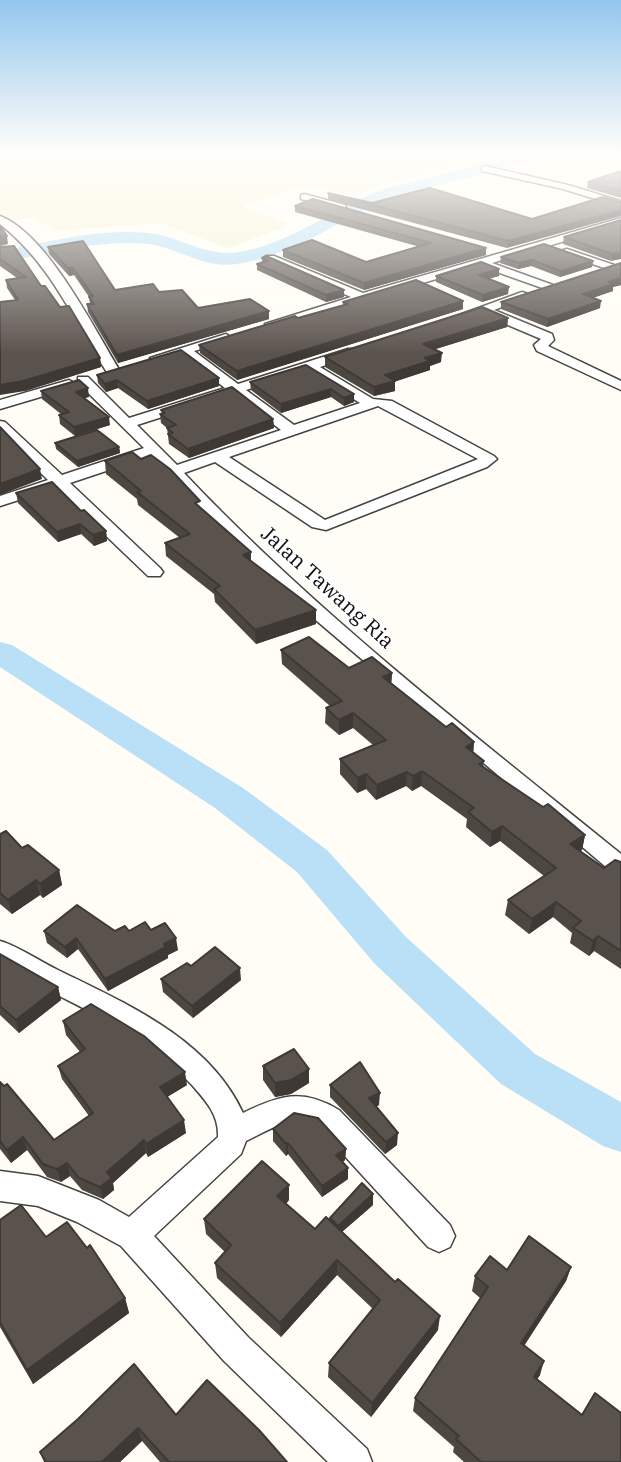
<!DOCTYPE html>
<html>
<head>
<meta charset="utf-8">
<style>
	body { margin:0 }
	canvas { display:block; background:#fffdf5 }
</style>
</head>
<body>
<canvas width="621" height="1462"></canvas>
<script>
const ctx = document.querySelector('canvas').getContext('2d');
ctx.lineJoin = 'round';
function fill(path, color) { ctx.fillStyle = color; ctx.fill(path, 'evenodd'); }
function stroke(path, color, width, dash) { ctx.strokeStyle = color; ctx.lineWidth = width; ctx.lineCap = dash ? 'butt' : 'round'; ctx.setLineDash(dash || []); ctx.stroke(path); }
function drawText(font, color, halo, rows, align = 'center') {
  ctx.font = font + ' "IBM Plex Serif",serif'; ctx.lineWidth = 7; ctx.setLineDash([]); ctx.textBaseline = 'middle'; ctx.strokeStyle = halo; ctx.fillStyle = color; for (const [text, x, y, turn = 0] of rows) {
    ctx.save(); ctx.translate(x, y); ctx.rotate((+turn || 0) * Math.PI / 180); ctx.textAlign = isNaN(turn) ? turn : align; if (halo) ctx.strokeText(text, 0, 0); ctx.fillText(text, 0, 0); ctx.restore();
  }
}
fill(new Path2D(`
	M 0,151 L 501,151 L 349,195 L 303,185 L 243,206 L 289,225 L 228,248 L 160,223 L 54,231 L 34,217 L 0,223 Z`), '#f6f3d4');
fill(new Path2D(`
	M 533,151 L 557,151 L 555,154 L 393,197 C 340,218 295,256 236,264 C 203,269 180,248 148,244 C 98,239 49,253 0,263 L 0,251 C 49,242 97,228 148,233 C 180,236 206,258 240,252 C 292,243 333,208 381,190 Z
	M 0,642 L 12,645 L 243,788 L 327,850 L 406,937 L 535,1054 L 621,1102 L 621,1152 L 603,1146 L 501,1084 L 374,963 L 297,872 L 215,808 L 0,667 Z`), '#b9e0f7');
const minor = new Path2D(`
	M 485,166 L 568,185 L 621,201 L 621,207 L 563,189 L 482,171 L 482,167 Z
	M 304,194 L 345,205 L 346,207 L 341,210 L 301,199 L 301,195 Z
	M 0,216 C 47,234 94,328 120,371 L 118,374 L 108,374 C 74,321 51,264 0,224 Z
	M 621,218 L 621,224 L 492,263 L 553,285 L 553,289 L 545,289 L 480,266 L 275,327 L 267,327 L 265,324 L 351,297 L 266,260 L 266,256 L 274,256 L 363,293 Z
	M 567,249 L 614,265 L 616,267 L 610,270 L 563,254 L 563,250 Z
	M 522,292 L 532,295 L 494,310 L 552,334 L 554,340 L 548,346 L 621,381 L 621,390 L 537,351 L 534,345 L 541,339 L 482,314 L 460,321 L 454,317 Z
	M 226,334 L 232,338 L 231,341 L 194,351 L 238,384 L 348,349 L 358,349 L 358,355 L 320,367 L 373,399 L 392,401 L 494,456 L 497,459 L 487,467 L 326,530 L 312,527 L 215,462 L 184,473 C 317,614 471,732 621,854 L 621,876 L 613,873 L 284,593 L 217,528 L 151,456 L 70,483 L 160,568 L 163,572 L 160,576 L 148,576 L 56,488 L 0,506 L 0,496 L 48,480 L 0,433 L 0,421 L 5,422 L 62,475 L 144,448 L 78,383 L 78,377 L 88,377 L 129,418 L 225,388 L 182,355 L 157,362 L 150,358 ZM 308,371 L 360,403 L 294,425 L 246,390 ZM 234,394 L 281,430 L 177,465 L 137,425 ZM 378,406 L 478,459 L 325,520 L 229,457 Z
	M 69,380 L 76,384 L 74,387 L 0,409 L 0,400 Z
	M 0,941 C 20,947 39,961 58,970 C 127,1004 209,1039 243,1113 C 280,1095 302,1088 339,1110 L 450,1225 L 455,1236 L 450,1247 L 439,1252 L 428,1247 L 319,1128 C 292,1113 271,1129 246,1141 L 241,1154 L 154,1236 L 248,1337 L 367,1449 L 372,1462 L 328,1462 L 224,1361 L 121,1246 L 77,1222 L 38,1206 L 0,1201 L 0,1171 L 38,1176 L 99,1200 L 129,1217 L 218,1137 C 219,1115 206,1101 192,1085 C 136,1026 68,1004 0,964 Z`);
stroke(minor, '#444', 3);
fill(minor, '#fff');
fill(new Path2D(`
	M 621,171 L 621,198 L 587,188 L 588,182 Z
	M 328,193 L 372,203 L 532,219 L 507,248 L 328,200 Z
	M 295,206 L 486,255 L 364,290 L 283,257 L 283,250 L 366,262 L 420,247 L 295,212 Z
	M 621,220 L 611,261 L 563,244 L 564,237 Z
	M 0,247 L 41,286 L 60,307 L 100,358 L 101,367 L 25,391 L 15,300 L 7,288 L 6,280 L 17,278 L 0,266 Z
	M 48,247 L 115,290 L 159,292 L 198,308 L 269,311 L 269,319 L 118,363 L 88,312 L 87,304 L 90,304 L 89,297 L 74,275 L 69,276 L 49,254 Z
	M 501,257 L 593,261 L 592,267 L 560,277 L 531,266 L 518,269 L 500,263 Z
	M 262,258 L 344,290 L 344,297 L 326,302 L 257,270 L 257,264 L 262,262 Z
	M 621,263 L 621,285 L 613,287 L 613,291 L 593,298 L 600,308 L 547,327 L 501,309 L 501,302 Z
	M 436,276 L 499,276 L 489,278 L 508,294 L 482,302 L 436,282 Z
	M 463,301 L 463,309 L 237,380 L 200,353 L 199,345 L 343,306 L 343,302 Z
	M 508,318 L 507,327 L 435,349 L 441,362 L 430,366 L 430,370 L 395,381 L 395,391 L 374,396 L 325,367 L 325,357 Z
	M 306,365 L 354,402 L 344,406 L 331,397 L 281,413 L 251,390 L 250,382 Z
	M 97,375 L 219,378 L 219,386 L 148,409 L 118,388 L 106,392 L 98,383 Z
	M 41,391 L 89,397 L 84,398 L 110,425 L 75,436 L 60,424 L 59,415 L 61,414 L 42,399 Z
	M 161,410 L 273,419 L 274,428 L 189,458 L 169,444 L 167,428 L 161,423 L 160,414 L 162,414 Z
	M 55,443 L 119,447 L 120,453 L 78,467 L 56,449 Z
	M 105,461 L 200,507 L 251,561 L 316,610 L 316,624 L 256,644 L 215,602 L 214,594 L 166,556 L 165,543 L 180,538 L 138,505 L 137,499 L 106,474 Z
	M 16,493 L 81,511 L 106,531 L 107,541 L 94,546 L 81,534 L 58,542 L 18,503 Z
	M 281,650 L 349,668 L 392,673 L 391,684 L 446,727 L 474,742 L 473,753 L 484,761 L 483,768 L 585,835 L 582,850 L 580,851 L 604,868 L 621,862 L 621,969 L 594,951 L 589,956 L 570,943 L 572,933 L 553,917 L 529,934 L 505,915 L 508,900 L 544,876 L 500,841 L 490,847 L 466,827 L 467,819 L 421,786 L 412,791 L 406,786 L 376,800 L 366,789 L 357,793 L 340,774 L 340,759 L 373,745 L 353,728 L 339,735 L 325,723 L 326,708 L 330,706 L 282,664 Z
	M 0,834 L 59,870 L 62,885 L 43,898 L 40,895 L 12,914 L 0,904 Z
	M 151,930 L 178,950 L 168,955 L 168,958 L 108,991 L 78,949 L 67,958 L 47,943 L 44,931 Z
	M 0,954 L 58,987 L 61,1000 L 19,1033 L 0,1015 Z
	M 191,966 L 241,980 L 193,1018 L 163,992 L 161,979 Z
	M 63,1021 L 187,1085 L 167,1097 L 186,1133 L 148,1157 L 146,1153 L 113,1183 L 114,1190 L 103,1199 L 82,1190 L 70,1176 L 61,1182 L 47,1177 L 27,1150 L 11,1163 L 0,1149 L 0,1082 L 54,1140 L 89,1116 L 62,1079 L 58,1066 L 80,1052 L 66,1035 Z
	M 263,1066 L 309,1069 L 309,1083 L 291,1094 L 275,1097 L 263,1080 Z
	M 330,1085 L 379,1105 L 376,1107 L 397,1145 L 385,1154 L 330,1097 Z
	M 273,1129 L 346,1149 L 345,1160 L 343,1162 L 348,1179 L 322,1197 L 288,1154 L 286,1156 L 273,1141 Z
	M 289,1200 L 286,1204 L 315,1229 L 330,1220 L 330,1218 L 373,1205 L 342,1232 L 438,1330 L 371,1417 L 328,1377 L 329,1363 L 373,1309 L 337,1275 L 281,1337 L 217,1278 L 215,1263 L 225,1252 L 206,1234 L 204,1219 Z
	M 0,1220 L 46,1237 L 87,1248 L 125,1298 L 129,1313 L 33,1384 L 0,1327 Z
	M 571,1267 L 566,1281 L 524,1345 L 540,1375 L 537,1379 L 621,1462 L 464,1462 L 453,1452 L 454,1447 L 413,1411 L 415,1398 L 480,1298 L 472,1291 L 475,1276 L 507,1270 Z
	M 176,1415 L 287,1462 L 160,1462 L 142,1441 L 120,1462 L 44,1462 L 40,1452 Z`), '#4d4742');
fill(new Path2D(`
	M 621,210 L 621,216 L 507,248 L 508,241 Z
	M 7,236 L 8,244 L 0,246 L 0,237 Z
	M 486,248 L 486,255 L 364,290 L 364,283 Z
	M 621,252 L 621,259 L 611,261 L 612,254 Z
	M 532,260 L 531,266 L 518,269 L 519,263 Z
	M 593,261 L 592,267 L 560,277 L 561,271 Z
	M 68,268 L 73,268 L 74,275 L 69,276 Z
	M 499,269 L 499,276 L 479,282 L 479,275 Z
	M 621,278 L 621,285 L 613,287 L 613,291 L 582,301 L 583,294 L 609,282 Z
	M 509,287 L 508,294 L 482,302 L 483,295 Z
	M 344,290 L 344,297 L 326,302 L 326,295 Z
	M 463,301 L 463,309 L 237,380 L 237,371 Z
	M 601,301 L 600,308 L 547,327 L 548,319 Z
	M 269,311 L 269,319 L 118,363 L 117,355 Z
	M 508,318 L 507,327 L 423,353 L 423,344 Z
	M 442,353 L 441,362 L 430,366 L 430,370 L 394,382 L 395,381 L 395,391 L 374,396 L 374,387 L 385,375 L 425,358 Z
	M 100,358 L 101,367 L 25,391 L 0,395 L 0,385 Z
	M 219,378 L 219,386 L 148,409 L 147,401 Z
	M 117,380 L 118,388 L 106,392 L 105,384 Z
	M 88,388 L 89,397 L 77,400 L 76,392 Z
	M 331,389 L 331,397 L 281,413 L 281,404 Z
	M 354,394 L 354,402 L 344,406 L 344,398 Z
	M 109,417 L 110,425 L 75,436 L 74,427 Z
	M 273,419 L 274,428 L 189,458 L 188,449 Z
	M 119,447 L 120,453 L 78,467 L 77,461 Z
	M 40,469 L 42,479 L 0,495 L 0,484 Z
	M 80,524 L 81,534 L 58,542 L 57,532 Z
	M 106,531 L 107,541 L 94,546 L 93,535 Z
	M 251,552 L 251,566 L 243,555 Z
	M 316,610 L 316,624 L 256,644 L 255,630 Z
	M 392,673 L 391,688 L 383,677 Z
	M 353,713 L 353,728 L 339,735 L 339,720 Z
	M 474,742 L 473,757 L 466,747 Z
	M 422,771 L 421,786 L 412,791 L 413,776 Z
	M 407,772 L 406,786 L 376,800 L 377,785 Z
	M 366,774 L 366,789 L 357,793 L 358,778 Z
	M 502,826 L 500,841 L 490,847 L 492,832 Z
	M 585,835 L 582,850 L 567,859 L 570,844 Z
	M 59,870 L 62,885 L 43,898 L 40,884 Z
	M 36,880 L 40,895 L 12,914 L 8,900 Z
	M 556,902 L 553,917 L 529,934 L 532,919 Z
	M 598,936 L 594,951 L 589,956 L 593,941 Z
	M 76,938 L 78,949 L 67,958 L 65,947 Z
	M 176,938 L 178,950 L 168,955 L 168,958 L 108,991 L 105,979 Z
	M 240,968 L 241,980 L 193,1018 L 192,1006 Z
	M 58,987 L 61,1000 L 19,1033 L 16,1020 Z
	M 309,1069 L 309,1083 L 291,1094 L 275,1097 L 275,1083 Z
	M 185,1072 L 187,1085 L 162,1100 L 160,1087 Z
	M 380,1093 L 379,1105 L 368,1110 L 369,1098 Z
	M 184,1120 L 186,1133 L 148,1157 L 146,1144 Z
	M 398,1133 L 397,1145 L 385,1154 L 386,1142 Z
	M 23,1137 L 27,1150 L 11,1163 L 7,1150 Z
	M 144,1140 L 146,1153 L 113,1183 L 114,1190 L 103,1199 L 100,1187 L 107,1172 Z
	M 288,1143 L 288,1154 L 286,1156 L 286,1144 Z
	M 346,1149 L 345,1160 L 336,1167 L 336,1155 Z
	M 67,1163 L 70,1176 L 61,1182 L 57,1169 Z
	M 348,1168 L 348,1179 L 322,1197 L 322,1186 Z
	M 289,1185 L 289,1200 L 278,1212 L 277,1196 Z
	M 373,1194 L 373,1205 L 337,1236 L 338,1226 Z
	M 337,1260 L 337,1275 L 281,1337 L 280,1323 Z
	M 571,1267 L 566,1281 L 517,1357 L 521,1343 Z
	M 125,1298 L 129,1313 L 33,1384 L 27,1370 Z
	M 440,1316 L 438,1330 L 371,1417 L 372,1403 Z
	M 544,1361 L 540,1375 L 529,1391 L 534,1377 Z
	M 138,1428 L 142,1441 L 120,1462 L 102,1462 Z`), '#3f3936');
const building = new Path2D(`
	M 621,171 L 621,191 L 588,182 Z
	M 430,188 L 532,219 L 603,197 L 621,202 L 621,210 L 508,241 L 328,193 L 372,203 Z
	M 313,199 L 486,248 L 364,283 L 283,250 L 312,240 L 366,262 L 431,243 L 295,206 Z
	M 621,220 L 621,252 L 612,254 L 564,237 Z
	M 0,227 L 1,227 L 7,236 L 0,237 Z
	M 83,241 L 115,290 L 153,284 L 159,292 L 182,290 L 198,308 L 250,299 L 269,311 L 117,355 L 87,304 L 94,304 L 89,297 L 93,296 L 73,268 L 68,268 L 48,247 Z
	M 544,244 L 593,261 L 561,271 L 532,260 L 519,263 L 501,257 Z
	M 14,246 L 41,286 L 45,286 L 60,307 L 69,306 L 100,358 L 23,381 L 0,385 L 0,302 L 18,300 L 6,280 L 26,277 L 0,259 L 0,247 Z
	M 266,256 L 344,290 L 326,295 L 257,264 L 268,261 L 262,258 Z
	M 481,262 L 499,269 L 479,275 L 509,287 L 483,295 L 436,276 Z
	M 621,263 L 621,278 L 609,282 L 614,284 L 583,294 L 601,301 L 548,319 L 501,302 Z
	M 416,280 L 463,301 L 237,371 L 199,345 L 295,316 L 298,318 L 348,304 L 343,302 Z
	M 482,307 L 508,318 L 423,344 L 442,353 L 425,358 L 430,361 L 385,375 L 395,381 L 374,387 L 325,357 Z
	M 181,350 L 219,378 L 147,401 L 117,380 L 105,384 L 97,375 Z
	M 306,365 L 354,394 L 344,398 L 331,389 L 281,404 L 250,382 Z
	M 79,380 L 88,388 L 76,392 L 109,417 L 74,427 L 59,415 L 69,412 L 41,391 Z
	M 232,387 L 273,419 L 188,449 L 168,434 L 173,433 L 167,428 L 176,425 L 160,414 L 165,413 L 161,410 Z
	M 0,427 L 40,469 L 0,484 Z
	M 97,430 L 119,447 L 77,461 L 55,443 Z
	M 132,452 L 141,459 L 151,455 L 170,469 L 200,501 L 195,503 L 251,552 L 243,555 L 316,610 L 255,630 L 214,589 L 220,586 L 165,543 L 190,534 L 137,492 L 141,491 L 105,461 Z
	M 52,482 L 81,511 L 84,510 L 106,531 L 93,535 L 80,524 L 57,532 L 16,493 Z
	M 309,637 L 349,668 L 372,657 L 392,673 L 383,677 L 446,727 L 452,723 L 474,742 L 466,747 L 484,761 L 479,764 L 543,807 L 548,804 L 585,835 L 570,844 L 604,868 L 615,860 L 621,862 L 621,951 L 598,936 L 593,941 L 573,928 L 581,921 L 556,902 L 532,919 L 508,900 L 556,868 L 502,826 L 492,832 L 468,812 L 474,808 L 422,771 L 413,776 L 407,772 L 377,785 L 366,774 L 358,778 L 340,759 L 386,740 L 353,713 L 339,720 L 326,708 L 342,701 L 281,650 Z
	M 6,831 L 22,848 L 28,845 L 59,870 L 40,884 L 36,880 L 8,900 L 0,893 L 0,834 Z
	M 77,905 L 115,931 L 125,926 L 129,931 L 145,922 L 151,930 L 165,923 L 176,938 L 164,944 L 166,947 L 105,979 L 76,938 L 65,947 L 44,931 Z
	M 215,947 L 240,968 L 192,1006 L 161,979 L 187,963 L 191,966 Z
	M 0,954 L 58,987 L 16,1020 L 0,1006 Z
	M 91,1004 L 144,1036 L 185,1072 L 160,1087 L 184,1120 L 146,1144 L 144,1140 L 107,1172 L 112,1178 L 100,1187 L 79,1178 L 67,1163 L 57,1169 L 43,1164 L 23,1137 L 7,1150 L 0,1141 L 0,1082 L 4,1086 L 7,1084 L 54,1140 L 93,1113 L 58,1066 L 85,1049 L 63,1021 Z
	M 294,1049 L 309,1069 L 291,1080 L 275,1083 L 263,1066 Z
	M 360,1062 L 380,1093 L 369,1098 L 398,1133 L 386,1142 L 330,1085 Z
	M 294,1113 L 318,1118 L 346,1149 L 336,1155 L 348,1168 L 322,1186 L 288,1143 L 286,1144 L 273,1129 Z
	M 262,1161 L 289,1185 L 277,1196 L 315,1229 L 326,1217 L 395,1282 L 398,1279 L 440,1316 L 372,1403 L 329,1363 L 380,1300 L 337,1260 L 280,1323 L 215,1263 L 231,1245 L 204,1219 Z
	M 362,1183 L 373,1194 L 338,1226 L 330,1218 Z
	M 21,1205 L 46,1237 L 67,1222 L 87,1248 L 90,1245 L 125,1298 L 27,1370 L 0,1322 L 0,1220 Z
	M 529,1236 L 571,1267 L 521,1343 L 544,1361 L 534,1377 L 582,1415 L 595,1393 L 621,1413 L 621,1462 L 481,1462 L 456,1439 L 459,1436 L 415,1398 L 488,1287 L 475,1276 L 490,1256 L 507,1270 Z
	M 134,1364 L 176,1415 L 207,1380 L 259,1430 L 287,1462 L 169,1462 L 138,1428 L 102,1462 L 46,1462 L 40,1452 L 78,1419 Z`);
fill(building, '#5a524d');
stroke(building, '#3f3936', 2);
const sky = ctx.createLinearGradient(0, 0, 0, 355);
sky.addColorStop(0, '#95c6ee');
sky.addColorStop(0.43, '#fffefa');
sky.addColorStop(1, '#fffefa00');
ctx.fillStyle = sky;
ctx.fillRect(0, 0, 621, 355);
drawText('21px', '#111', '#fff', [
	["Jalan Tawang Ria",327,588,42]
]);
</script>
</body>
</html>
